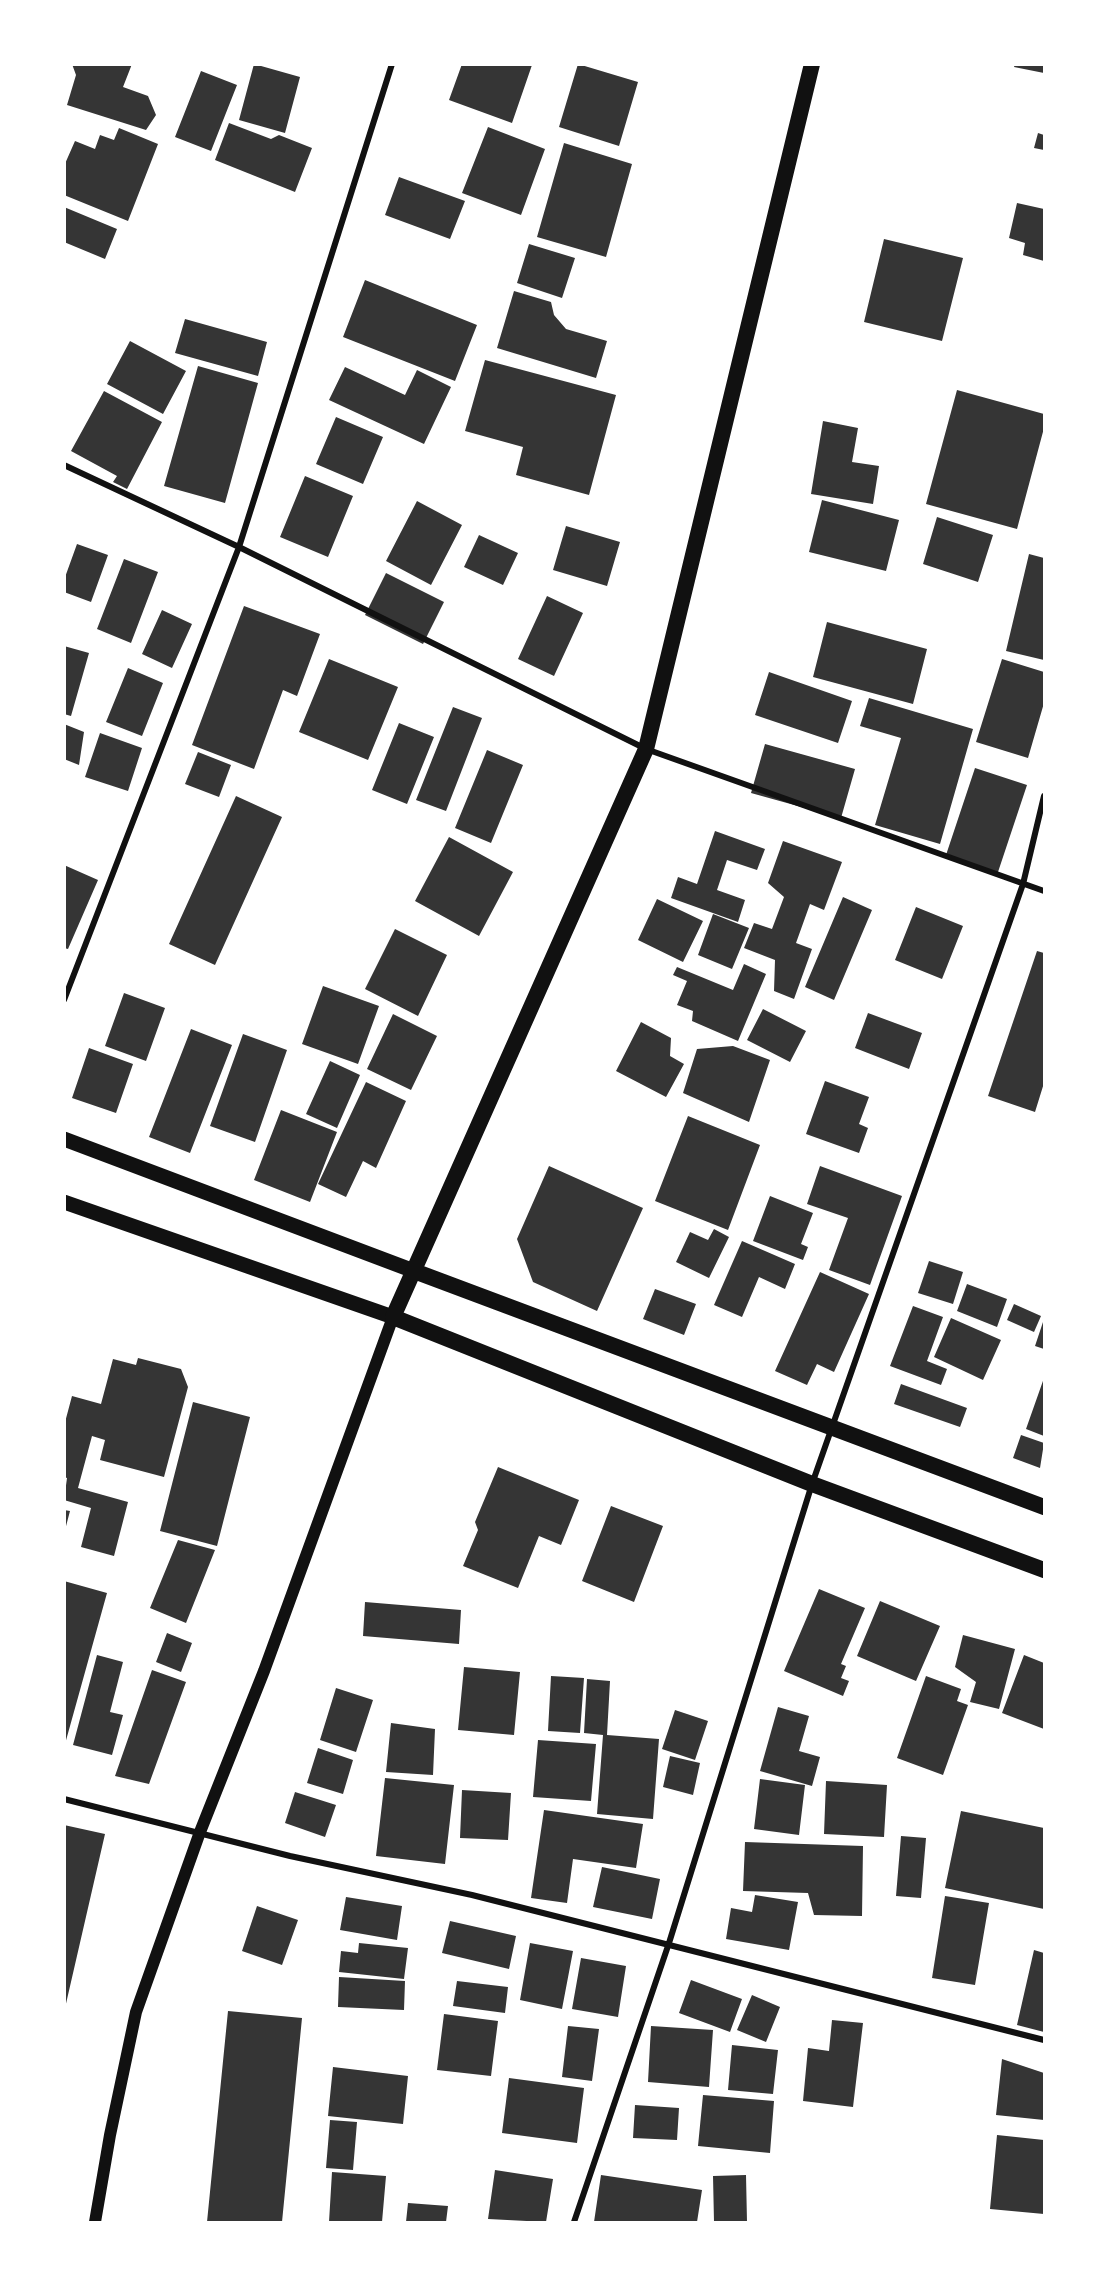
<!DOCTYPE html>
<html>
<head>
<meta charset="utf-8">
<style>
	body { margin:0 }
	#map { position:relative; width:1109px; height:2287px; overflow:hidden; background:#fff; font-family:"DM Sans",sans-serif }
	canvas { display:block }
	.frame { position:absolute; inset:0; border:66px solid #fff; pointer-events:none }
</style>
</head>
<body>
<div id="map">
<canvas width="1109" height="2287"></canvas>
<div class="frame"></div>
</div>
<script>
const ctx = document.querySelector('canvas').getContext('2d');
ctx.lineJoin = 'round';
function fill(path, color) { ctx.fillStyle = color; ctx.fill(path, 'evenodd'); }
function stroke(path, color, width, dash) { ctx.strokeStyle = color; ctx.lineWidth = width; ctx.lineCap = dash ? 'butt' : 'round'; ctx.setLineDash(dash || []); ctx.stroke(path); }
fill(new Path2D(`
	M 72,64 L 132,64 L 123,87 L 148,96 L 156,115 L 146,130 L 67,105 L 76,75 Z
	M 254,64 L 300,77 L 285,133 L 239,120 Z
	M 462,64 L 532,65 L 512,123 L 449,100 Z
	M 578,64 L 638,82 L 619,146 L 559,127 Z
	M 1015,64 L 1044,64 L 1044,73 L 1014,67 Z
	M 201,71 L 237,85 L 211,151 L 175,137 Z
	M 229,123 L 271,139 L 279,135 L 312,148 L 295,192 L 215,160 Z
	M 488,127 L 545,149 L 521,215 L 462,193 Z
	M 119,128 L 158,144 L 128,221 L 64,195 L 64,166 L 75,141 L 95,149 L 100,135 L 114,140 Z
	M 1038,133 L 1044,135 L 1044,150 L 1034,148 Z
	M 564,143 L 632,164 L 606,257 L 537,237 Z
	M 399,177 L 465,201 L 450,239 L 385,215 Z
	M 1017,203 L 1044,209 L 1044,261 L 1023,255 L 1025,243 L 1009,238 Z
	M 64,207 L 117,229 L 105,259 L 64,242 Z
	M 884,239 L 963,258 L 942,341 L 864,322 Z
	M 529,244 L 575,258 L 562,298 L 517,283 Z
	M 365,280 L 477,325 L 455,381 L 343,337 Z
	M 514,291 L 551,302 L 554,315 L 566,329 L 607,341 L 596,378 L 497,348 Z
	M 185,319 L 267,342 L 258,376 L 175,353 Z
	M 130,341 L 186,371 L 163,414 L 107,384 Z
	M 485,360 L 616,395 L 589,495 L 516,475 L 523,447 L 465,431 Z
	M 198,366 L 258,383 L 225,503 L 164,486 Z
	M 345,367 L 405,395 L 417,370 L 451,387 L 424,444 L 329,400 Z
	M 957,390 L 1044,414 L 1044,428 L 1017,529 L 926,504 Z
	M 104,391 L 162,422 L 127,489 L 113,482 L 117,476 L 71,451 Z
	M 336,417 L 383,437 L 363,484 L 316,464 Z
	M 823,421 L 858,428 L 852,462 L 879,466 L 873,504 L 811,494 Z
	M 305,476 L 353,496 L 328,557 L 280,537 Z
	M 822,500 L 899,520 L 886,571 L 809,552 Z
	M 417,501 L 462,525 L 431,585 L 386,561 Z
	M 937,517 L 993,535 L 978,582 L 923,564 Z
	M 566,526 L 620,542 L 607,586 L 553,570 Z
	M 479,535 L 518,553 L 503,585 L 464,567 Z
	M 77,544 L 108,555 L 91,602 L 64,592 L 64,580 Z
	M 1029,554 L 1044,558 L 1044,660 L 1006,651 Z
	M 124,559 L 158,572 L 131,643 L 97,629 Z
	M 386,573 L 444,602 L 423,644 L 365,615 Z
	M 547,596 L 583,613 L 554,676 L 518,659 Z
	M 244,606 L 320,634 L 297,696 L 283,690 L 254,769 L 192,745 Z
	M 162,610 L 192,624 L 172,668 L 142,654 Z
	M 827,622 L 927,649 L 913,704 L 813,677 Z
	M 64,646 L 89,653 L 71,716 L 64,714 Z
	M 329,659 L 398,687 L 368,760 L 299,732 Z
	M 1002,659 L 1044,672 L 1044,703 L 1028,758 L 976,742 Z
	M 128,668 L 163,683 L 142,736 L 106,722 Z
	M 769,672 L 852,701 L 838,743 L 755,715 Z
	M 869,698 L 973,729 L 940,844 L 875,825 L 901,738 L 860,726 Z
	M 453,707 L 482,718 L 446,811 L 416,800 Z
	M 399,723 L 434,737 L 407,804 L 372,790 Z
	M 64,724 L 84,732 L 79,765 L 64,759 Z
	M 100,733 L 142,748 L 128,791 L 85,777 Z
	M 765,744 L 855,769 L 841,818 L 751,793 Z
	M 487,750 L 523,765 L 491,843 L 455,828 Z
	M 198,752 L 231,765 L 219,797 L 185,784 Z
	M 975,768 L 1027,785 L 997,875 L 945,858 Z
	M 236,796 L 282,817 L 215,965 L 169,944 Z
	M 715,831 L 765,849 L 757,870 L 727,860 L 717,890 L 745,900 L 738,922 L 671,898 L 678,877 L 697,884 Z
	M 449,837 L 513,872 L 479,936 L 415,901 Z
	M 783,841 L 842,862 L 824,910 L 810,904 L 796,943 L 812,949 L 794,999 L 774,991 L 775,960 L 744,948 L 754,923 L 772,929 L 784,897 L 768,883 Z
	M 64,865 L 98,880 L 68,949 L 64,948 Z
	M 843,897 L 872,910 L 834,1000 L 805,987 Z
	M 657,899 L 703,921 L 683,962 L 638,940 Z
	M 916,907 L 963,926 L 942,979 L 895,960 Z
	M 713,914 L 749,928 L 732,969 L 698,955 Z
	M 395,929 L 447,955 L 418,1016 L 365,989 Z
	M 1037,951 L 1044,953 L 1044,1083 L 1035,1112 L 988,1096 Z
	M 744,964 L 766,974 L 738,1041 L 692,1021 L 693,1011 L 677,1005 L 687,981 L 673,975 L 677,967 L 733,990 Z
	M 323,986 L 379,1006 L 358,1064 L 302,1044 Z
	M 124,993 L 165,1008 L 146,1061 L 105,1046 Z
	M 763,1009 L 806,1031 L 790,1062 L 747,1040 Z
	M 868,1013 L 922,1033 L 909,1069 L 855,1048 Z
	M 393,1014 L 437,1036 L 411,1090 L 367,1069 Z
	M 641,1022 L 671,1038 L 670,1056 L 684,1064 L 666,1097 L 616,1071 Z
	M 191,1029 L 232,1045 L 190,1153 L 149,1137 Z
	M 243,1034 L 287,1050 L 255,1142 L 210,1126 Z
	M 733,1046 L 770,1060 L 749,1122 L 683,1093 L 697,1049 Z
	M 89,1048 L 133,1064 L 116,1113 L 72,1098 Z
	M 330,1061 L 360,1075 L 337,1128 L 306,1114 Z
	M 825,1081 L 869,1097 L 859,1124 L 868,1128 L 859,1153 L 806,1134 Z
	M 366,1082 L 406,1101 L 376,1168 L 363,1161 L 346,1197 L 318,1184 Z
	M 281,1110 L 337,1132 L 310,1202 L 254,1180 Z
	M 688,1116 L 760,1145 L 728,1230 L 655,1201 Z
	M 549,1166 L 643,1208 L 597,1311 L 533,1282 L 517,1239 Z
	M 820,1166 L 902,1196 L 870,1285 L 829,1270 L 848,1218 L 807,1204 Z
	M 770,1196 L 813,1213 L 801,1244 L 808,1247 L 803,1260 L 753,1241 Z
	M 714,1229 L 729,1237 L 709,1278 L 676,1262 L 690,1232 L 708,1240 Z
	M 742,1241 L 795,1264 L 785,1289 L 759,1277 L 742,1317 L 714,1305 Z
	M 929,1261 L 963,1272 L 953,1304 L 918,1293 Z
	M 820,1272 L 869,1294 L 834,1372 L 817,1364 L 807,1385 L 775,1371 Z
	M 967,1284 L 1007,1299 L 997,1327 L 957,1311 Z
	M 655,1289 L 696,1304 L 684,1335 L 643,1319 Z
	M 1014,1304 L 1041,1316 L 1034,1332 L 1007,1320 Z
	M 913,1306 L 943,1317 L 927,1361 L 947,1369 L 941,1385 L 890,1366 Z
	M 951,1318 L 1001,1340 L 983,1380 L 934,1357 Z
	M 1044,1319 L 1044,1349 L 1035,1346 Z
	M 138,1358 L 181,1369 L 188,1387 L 164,1477 L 100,1460 L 105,1440 L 92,1436 L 78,1488 L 128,1502 L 114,1556 L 81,1547 L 91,1508 L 64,1500 L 67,1478 L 64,1477 L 64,1426 L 72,1396 L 101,1404 L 113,1359 L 136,1365 Z
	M 1044,1378 L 1044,1436 L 1026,1429 Z
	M 901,1384 L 967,1408 L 960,1427 L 894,1404 Z
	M 193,1402 L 250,1417 L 217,1546 L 160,1531 Z
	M 1021,1435 L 1044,1443 L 1040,1468 L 1013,1458 Z
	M 498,1467 L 579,1500 L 561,1545 L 539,1536 L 518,1588 L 463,1566 L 478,1530 L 475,1522 Z
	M 611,1506 L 663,1526 L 634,1602 L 582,1581 Z
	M 64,1510 L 70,1511 L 65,1530 L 64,1530 Z
	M 178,1540 L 215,1550 L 186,1623 L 150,1608 Z
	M 64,1581 L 107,1593 L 65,1744 L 64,1743 Z
	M 819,1589 L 865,1608 L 841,1664 L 846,1666 L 841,1678 L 849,1681 L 843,1696 L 784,1671 Z
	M 880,1601 L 940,1626 L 916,1681 L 857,1656 Z
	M 365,1602 L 461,1610 L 459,1644 L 363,1636 Z
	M 167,1633 L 192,1643 L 181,1672 L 156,1662 Z
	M 963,1635 L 1015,1649 L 999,1709 L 970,1702 L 976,1682 L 955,1667 Z
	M 97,1655 L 123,1662 L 110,1712 L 123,1715 L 112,1755 L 73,1745 Z
	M 1024,1655 L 1044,1663 L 1044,1729 L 1002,1713 Z
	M 464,1667 L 520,1672 L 514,1735 L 458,1730 Z
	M 152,1670 L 186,1682 L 149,1784 L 115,1776 Z
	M 551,1676 L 584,1678 L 580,1733 L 548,1731 Z
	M 926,1676 L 961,1689 L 957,1701 L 968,1705 L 943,1775 L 897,1758 Z
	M 587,1679 L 610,1681 L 607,1735 L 659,1739 L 653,1819 L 597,1814 L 603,1735 L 584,1733 Z
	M 336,1688 L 373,1700 L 356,1752 L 320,1740 Z
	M 778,1707 L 809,1716 L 799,1751 L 820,1757 L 812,1786 L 760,1771 Z
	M 675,1710 L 708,1721 L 695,1760 L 662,1749 Z
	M 391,1723 L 435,1729 L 433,1775 L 386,1772 Z
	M 538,1740 L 596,1744 L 591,1801 L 533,1797 Z
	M 318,1748 L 353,1760 L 343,1794 L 307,1783 Z
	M 670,1756 L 700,1763 L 693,1795 L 663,1787 Z
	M 385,1778 L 454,1785 L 445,1864 L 376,1856 Z
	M 760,1779 L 805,1785 L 799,1835 L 754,1829 Z
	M 826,1781 L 887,1785 L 884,1837 L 824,1834 Z
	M 462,1790 L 511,1793 L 508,1840 L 460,1838 Z
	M 295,1792 L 336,1805 L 325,1837 L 285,1823 Z
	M 544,1810 L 643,1824 L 636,1868 L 573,1859 L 567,1903 L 531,1898 Z
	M 961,1811 L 1044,1828 L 1044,1909 L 945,1888 Z
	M 64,1825 L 105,1834 L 65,2008 L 64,2008 Z
	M 901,1836 L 926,1838 L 921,1898 L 896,1896 Z
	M 745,1842 L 863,1846 L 862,1916 L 814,1915 L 808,1893 L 743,1891 Z
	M 602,1867 L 660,1879 L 652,1919 L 593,1907 Z
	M 755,1895 L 798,1902 L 789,1950 L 726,1939 L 731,1908 L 752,1912 Z
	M 945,1896 L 989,1903 L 975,1985 L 932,1978 Z
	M 346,1897 L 402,1906 L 397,1940 L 340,1930 Z
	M 257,1906 L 298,1920 L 282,1965 L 242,1951 Z
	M 450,1921 L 516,1936 L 509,1969 L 442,1953 Z
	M 359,1943 L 408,1948 L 404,1979 L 339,1972 L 341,1951 L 358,1953 Z
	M 530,1943 L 573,1951 L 562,2009 L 520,2000 Z
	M 1034,1950 L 1044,1953 L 1044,2032 L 1017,2025 Z
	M 581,1958 L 626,1966 L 618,2017 L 572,2009 Z
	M 339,1977 L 405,1981 L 404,2010 L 338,2007 Z
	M 691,1980 L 742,1999 L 730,2032 L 679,2013 Z
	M 457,1981 L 508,1987 L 505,2013 L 453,2006 Z
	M 752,1995 L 780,2007 L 766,2042 L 737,2030 Z
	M 228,2011 L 302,2018 L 282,2222 L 207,2222 Z
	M 444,2014 L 498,2021 L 491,2076 L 437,2070 Z
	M 832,2020 L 863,2023 L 853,2107 L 803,2101 L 808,2048 L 829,2051 Z
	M 568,2026 L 599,2029 L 592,2081 L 562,2077 Z
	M 651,2026 L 713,2030 L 709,2087 L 648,2082 Z
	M 732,2045 L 778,2050 L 773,2094 L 728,2090 Z
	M 1002,2059 L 1044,2073 L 1044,2120 L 996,2115 Z
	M 333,2067 L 408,2076 L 403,2124 L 328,2116 Z
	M 509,2078 L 584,2088 L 577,2143 L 502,2133 Z
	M 703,2095 L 774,2101 L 770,2153 L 698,2146 Z
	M 635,2105 L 679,2108 L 677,2140 L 633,2138 Z
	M 330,2120 L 357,2122 L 353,2170 L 326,2168 Z
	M 997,2135 L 1044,2140 L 1044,2214 L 990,2209 Z
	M 495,2170 L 553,2179 L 546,2222 L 488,2219 Z
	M 332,2172 L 386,2176 L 382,2222 L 329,2222 Z
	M 601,2175 L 702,2190 L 697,2222 L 594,2222 Z
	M 746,2175 L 747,2222 L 714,2222 L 713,2176 Z
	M 408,2203 L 448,2206 L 446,2222 L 406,2222 Z`), '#353535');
stroke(new Path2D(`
	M 64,465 L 239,547 L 646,749 L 1044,891
	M 64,1000 L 239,547 L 392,64
	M 64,1799 L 290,1856 L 472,1895 L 1044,2040
	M 574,2222 L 669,1943 L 812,1484 L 1023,884 L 1044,796`), '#111', 6);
stroke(new Path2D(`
	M 95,2222 L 110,2135 L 136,2012 L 200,1832 L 264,1671 L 393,1317`), '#111', 12);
stroke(new Path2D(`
	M 64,1139 L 414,1271
	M 64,1202 L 393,1317`), '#111', 15);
stroke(new Path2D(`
	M 812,64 L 646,749 L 393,1317 L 812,1484 L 1044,1570
	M 414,1271 L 1044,1507`), '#111', 16);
</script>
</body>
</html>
